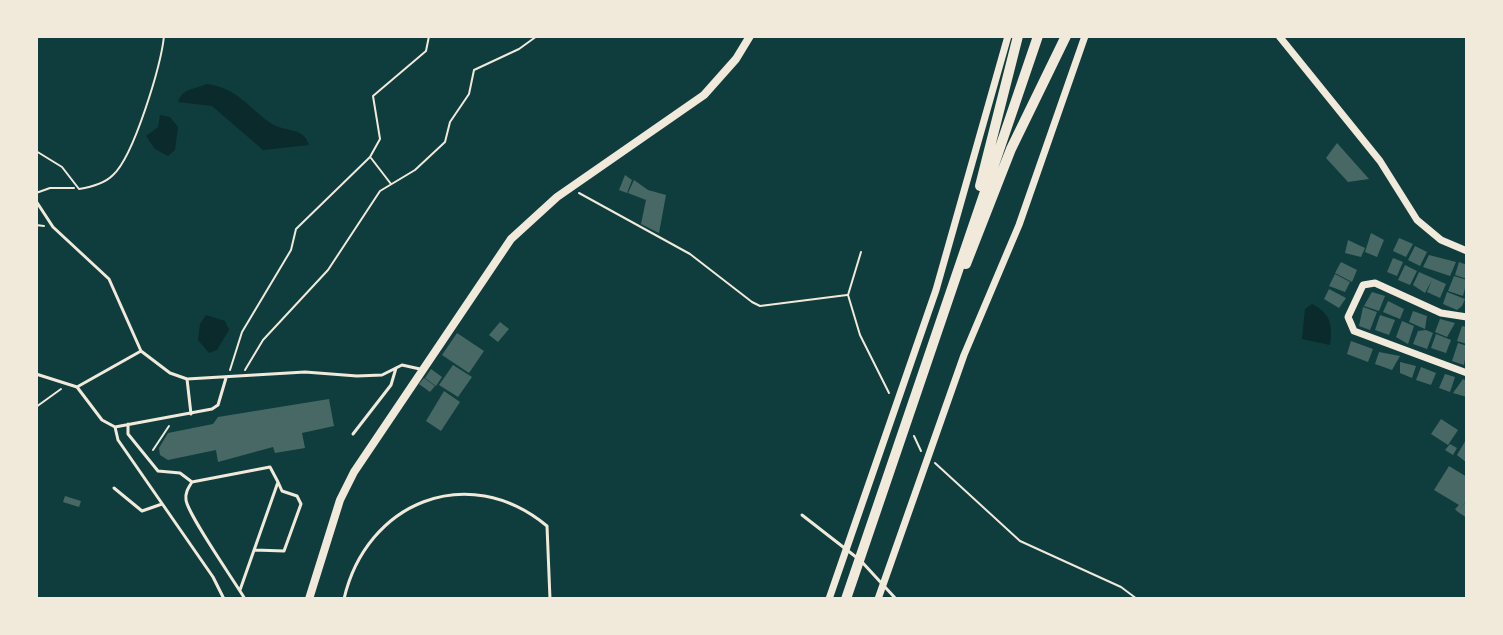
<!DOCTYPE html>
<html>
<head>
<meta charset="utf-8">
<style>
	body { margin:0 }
	#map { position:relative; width:1503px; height:635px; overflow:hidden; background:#0f3d3e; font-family:"Varela Round",sans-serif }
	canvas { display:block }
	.frame { position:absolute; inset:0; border:38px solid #f1e9da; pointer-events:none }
</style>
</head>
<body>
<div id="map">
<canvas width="1503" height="635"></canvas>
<div class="frame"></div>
</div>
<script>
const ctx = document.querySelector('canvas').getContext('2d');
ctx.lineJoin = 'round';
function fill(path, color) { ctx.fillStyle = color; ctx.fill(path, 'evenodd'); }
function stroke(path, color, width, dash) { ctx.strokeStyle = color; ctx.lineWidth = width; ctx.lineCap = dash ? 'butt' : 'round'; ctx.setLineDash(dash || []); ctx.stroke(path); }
fill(new Path2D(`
	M 206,84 C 237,87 248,108 272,124 C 285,132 304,127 309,145 L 263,150 L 212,106 L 178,102 C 183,87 195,90 206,84 Z
	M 160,115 L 170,117 L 178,127 L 175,150 L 168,156 L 155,149 L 146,136 L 158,127 Z
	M 1312,304 C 1331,314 1333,325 1330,345 L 1302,339 L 1305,309 Z
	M 206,315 L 225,321 L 229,330 L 217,350 L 209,353 L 198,340 L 200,324 Z`), '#0a2a2b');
fill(new Path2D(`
	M 1337,143 L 1369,179 L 1348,182 L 1326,158 Z
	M 625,175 L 632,180 L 627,193 L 619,190 Z
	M 634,180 L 648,190 L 666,195 L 659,233 L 641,224 L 646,200 L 628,193 Z
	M 1371,233 L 1384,240 L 1377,257 L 1365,252 Z
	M 1399,238 L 1413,244 L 1406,257 L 1393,251 Z
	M 1348,240 L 1365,248 L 1361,257 L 1345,253 Z
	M 1415,246 L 1427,252 L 1420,266 L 1408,260 Z
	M 1429,255 L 1456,262 L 1450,276 L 1423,267 Z
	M 1393,258 L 1403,262 L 1397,276 L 1387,272 Z
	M 1341,262 L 1357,270 L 1352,282 L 1335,273 Z
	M 1459,262 L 1467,265 L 1467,279 L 1455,275 Z
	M 1405,265 L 1417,271 L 1410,285 L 1398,280 Z
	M 1419,272 L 1446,284 L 1440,298 L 1427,292 L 1432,280 L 1425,293 L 1413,285 Z
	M 1335,274 L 1350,282 L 1345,292 L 1329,286 Z
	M 1454,276 L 1467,280 L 1463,296 L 1448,291 Z
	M 1329,289 L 1346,298 L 1339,308 L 1324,299 Z
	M 1372,292 L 1385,296 L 1379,311 L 1364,306 Z
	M 1447,292 L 1465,299 L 1462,306 L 1457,310 L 1443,304 Z
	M 1388,301 L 1404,309 L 1400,319 L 1383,312 Z
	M 1363,307 L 1377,312 L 1370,330 L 1359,326 Z
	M 1413,311 L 1427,316 L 1425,329 L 1409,322 Z
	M 1380,315 L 1395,320 L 1389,335 L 1375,330 Z
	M 1440,319 L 1455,323 L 1447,337 L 1435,332 Z
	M 1402,321 L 1414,326 L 1408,344 L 1396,337 Z
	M 500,322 L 509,329 L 498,342 L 489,335 Z
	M 1462,326 L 1467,327 L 1467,344 L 1457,341 Z
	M 1426,330 L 1433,333 L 1427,349 L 1413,344 L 1418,331 Z
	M 457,333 L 484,351 L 469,373 L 442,355 Z
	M 1436,334 L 1451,340 L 1446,353 L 1431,348 Z
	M 1351,341 L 1373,349 L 1368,362 L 1347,354 Z
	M 1458,343 L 1467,346 L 1464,365 L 1452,361 Z
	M 1379,352 L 1400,356 L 1392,370 L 1375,364 Z
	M 1400,362 L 1416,366 L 1412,378 L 1400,373 Z
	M 453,365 L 472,377 L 458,397 L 439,385 Z
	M 1421,367 L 1436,373 L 1431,385 L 1416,380 Z
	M 431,369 L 442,377 L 436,386 L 425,378 Z
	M 1445,374 L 1455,377 L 1450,392 L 1439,388 Z
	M 424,378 L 435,386 L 430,392 L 419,384 Z
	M 1463,379 L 1467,381 L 1467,397 L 1453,393 Z
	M 444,391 L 460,402 L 441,431 L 426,421 Z
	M 329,399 L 334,426 L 302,433 L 305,448 L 275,453 L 273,447 L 218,462 L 216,450 L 168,460 L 160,455 L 159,448 L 168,433 L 213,424 L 218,417 Z
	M 1441,419 L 1458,430 L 1448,445 L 1431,434 Z
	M 1467,438 L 1467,463 L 1457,455 Z
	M 1450,444 L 1457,448 L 1453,455 L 1445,450 Z
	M 1449,466 L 1467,477 L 1467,500 L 1458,512 L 1455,509 L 1459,505 L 1434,490 Z
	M 65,496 L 81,501 L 79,507 L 63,502 Z
	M 1465,503 L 1467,505 L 1467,518 L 1458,512 Z`), '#486865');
stroke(new Path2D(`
	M 36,151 L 62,167 L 79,189 C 92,187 104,184 113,175 C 134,156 161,65 164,36
	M 371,158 L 391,184
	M 36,193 L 50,188 L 74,188
	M 579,193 L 690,254 L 752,302 L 760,306 L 847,295
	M 36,225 L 44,226
	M 861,252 L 848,295 L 860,335 L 889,393
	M 230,370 L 242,332 L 291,250 L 296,229 L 370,157 L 380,139 L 373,96 L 426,51 L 429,36
	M 245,370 L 263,340 L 328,270 L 380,191 L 415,170 L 445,142 L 450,122 L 469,94 L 474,70 L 519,49 L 537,36
	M 36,407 L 61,389
	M 914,436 L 921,451
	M 153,450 L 169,426
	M 935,463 L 1020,541 L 1121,587 L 1137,599`), '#f1e9da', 2);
stroke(new Path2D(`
	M 36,201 L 53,227 L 109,279 L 141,351
	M 36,374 L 77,387 L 141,351 L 170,373 L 187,379 L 305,372 L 357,376 L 382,375 L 402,365 L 420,369
	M 187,379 L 191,414
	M 77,387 L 102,420 L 115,427 L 212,409 L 218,405 L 226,378
	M 128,424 L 128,434 L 158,471 L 180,473 L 192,482
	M 115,427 L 118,440 L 213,577 L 224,599
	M 353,434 L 391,385 L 396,368
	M 114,488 L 142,511 L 162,504
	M 802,515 L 856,557
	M 255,550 L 284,551 L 301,504 L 297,496 L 282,491 L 278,482
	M 862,562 L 896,599
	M 240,590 L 278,482 L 270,467 L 192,482 C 188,488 185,493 186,500 C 188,515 235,582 245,599
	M 344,599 C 366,503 467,460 547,526 L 550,599`), '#f1e9da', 3);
stroke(new Path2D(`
	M 1279,36 L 1380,161 L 1417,220 L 1441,240 L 1467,251
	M 1467,317 L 1441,313 L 1375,283 L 1363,285 L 1348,317 L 1354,331 L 1467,373
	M 829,599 L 936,290 L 1008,36
	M 878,599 L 964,355 L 1019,225 L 1085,36`), '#f1e9da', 7);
stroke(new Path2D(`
	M 309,599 L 340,500 L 354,472 L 511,239 L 557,197 L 704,95 L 736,59 L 750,36`), '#f1e9da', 8);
stroke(new Path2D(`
	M 980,186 L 1018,36
	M 966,264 L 1011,149 L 1066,36
	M 846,599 L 1038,36`), '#f1e9da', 10);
</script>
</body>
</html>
